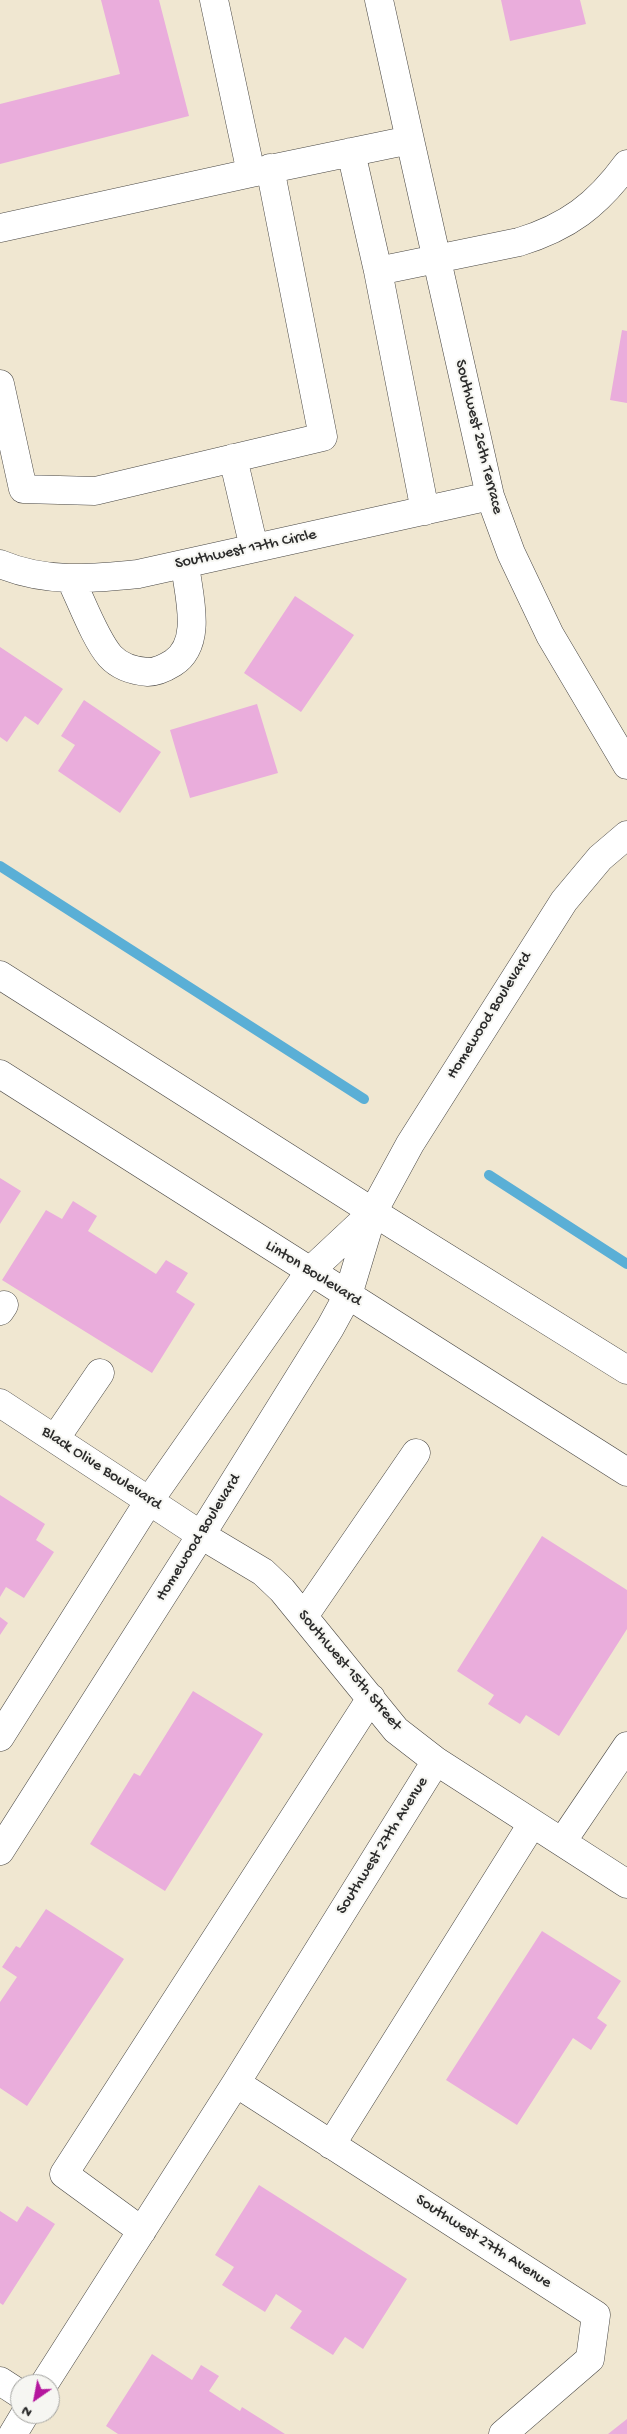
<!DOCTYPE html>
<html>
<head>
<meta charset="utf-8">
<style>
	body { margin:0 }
	#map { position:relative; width:627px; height:2434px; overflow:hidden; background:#f0e7d1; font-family:"Gochi Hand",sans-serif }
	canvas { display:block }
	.north { position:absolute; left:10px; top:2374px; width:50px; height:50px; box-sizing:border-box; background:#f6f6f2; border:1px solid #a5a5a2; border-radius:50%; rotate:213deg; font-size:14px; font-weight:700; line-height:20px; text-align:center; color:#2b2b2b }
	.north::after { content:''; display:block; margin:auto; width:18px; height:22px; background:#b5179e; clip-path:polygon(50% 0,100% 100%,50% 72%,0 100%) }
</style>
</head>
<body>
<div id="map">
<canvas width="627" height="2434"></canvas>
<div class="north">N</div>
</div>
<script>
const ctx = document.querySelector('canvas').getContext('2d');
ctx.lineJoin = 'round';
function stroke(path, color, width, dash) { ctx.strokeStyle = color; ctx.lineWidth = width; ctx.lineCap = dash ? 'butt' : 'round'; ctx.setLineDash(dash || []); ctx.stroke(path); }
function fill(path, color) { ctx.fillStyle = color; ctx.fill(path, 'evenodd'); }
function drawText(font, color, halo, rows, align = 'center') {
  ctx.font = font + ' "Gochi Hand",sans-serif'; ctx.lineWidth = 4; ctx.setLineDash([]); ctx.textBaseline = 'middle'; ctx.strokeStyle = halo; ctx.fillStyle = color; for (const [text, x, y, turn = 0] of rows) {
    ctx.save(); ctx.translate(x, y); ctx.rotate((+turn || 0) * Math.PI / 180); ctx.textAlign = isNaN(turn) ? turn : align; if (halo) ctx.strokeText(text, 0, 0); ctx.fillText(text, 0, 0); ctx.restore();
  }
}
stroke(new Path2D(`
	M 0,866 L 364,1099
	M 489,1175 L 627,1264`), '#5aafd6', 10);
fill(new Path2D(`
	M 101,0 L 159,0 L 189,116 L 0,164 L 0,104 L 120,74 Z
	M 501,0 L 580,0 L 586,24 L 510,41 Z
	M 622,330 L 627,331 L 627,403 L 610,400 Z
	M 295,596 L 354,635 L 301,712 L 244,673 Z
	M 0,647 L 63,689 L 38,725 L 25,716 L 7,742 L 0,737 Z
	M 84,700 L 161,752 L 120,813 L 58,771 L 75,745 L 61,736 Z
	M 257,704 L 278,773 L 190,798 L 170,730 Z
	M 0,1178 L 21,1191 L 0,1224 Z
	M 73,1201 L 97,1216 L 88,1231 L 156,1274 L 166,1260 L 188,1273 L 176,1292 L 195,1304 L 152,1373 L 2,1280 L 46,1210 L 62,1219 Z
	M 0,1495 L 45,1524 L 36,1540 L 54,1552 L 24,1598 L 6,1587 L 0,1597 Z
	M 542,1536 L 627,1590 L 627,1629 L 559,1736 L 526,1715 L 520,1724 L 488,1704 L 494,1695 L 457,1671 Z
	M 0,1617 L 8,1623 L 0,1635 Z
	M 193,1691 L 263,1734 L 165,1891 L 90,1844 L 134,1773 L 140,1776 Z
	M 46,1909 L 124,1959 L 27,2106 L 0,2088 L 0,2002 L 17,1977 L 2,1967 L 16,1946 L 20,1948 Z
	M 542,1931 L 621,1981 L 597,2018 L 607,2025 L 591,2050 L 573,2038 L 517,2125 L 446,2080 Z
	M 259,2185 L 407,2279 L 363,2349 L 345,2337 L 333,2355 L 290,2328 L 302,2311 L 276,2294 L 265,2312 L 222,2285 L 234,2267 L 215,2255 Z
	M 27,2206 L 55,2224 L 3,2305 L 0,2303 L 0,2211 L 17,2222 Z
	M 152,2354 L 192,2380 L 201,2365 L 219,2376 L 209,2391 L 240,2411 L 242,2407 L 285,2434 L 118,2434 L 106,2426 Z
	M 627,2419 L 627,2434 L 608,2434 Z`), '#eaaddc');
const minor = new Path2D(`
	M 214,0 L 251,173 L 410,140 L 379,0
	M 410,140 L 490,496 L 511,553 L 550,635 L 627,765
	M 351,152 L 378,271 L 425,511
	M 0,228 L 251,173
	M 378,271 L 519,242 C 568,227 597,205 627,164
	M 0,384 L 23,489 L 95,491 L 323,437 L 270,168
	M 233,458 L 254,548
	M 0,564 C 45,583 91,579 138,574 L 490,496
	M 70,578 C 81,600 95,639 110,656 C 120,667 134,671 148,672 C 157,672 165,668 173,663 C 204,643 188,594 185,564
	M 0,1311 L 4,1305
	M 0,1403 L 201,1535 L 263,1572 L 282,1590 L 396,1730 L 436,1761 L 627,1884
	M 55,1439 L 100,1373
	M 304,1616 L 416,1453
	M 0,1737 L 149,1501 L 310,1271 L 372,1213
	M 562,1842 L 627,1746
	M 0,1851 L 201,1535 L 330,1328 L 348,1295 L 373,1212 L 410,1144 L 564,901 L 600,858 L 627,835
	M 236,2083 L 596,2315 L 590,2359 L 503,2434
	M 331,2145 L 532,1824
	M 142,2231 L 64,2174 L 371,1698
	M 0,2381 L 20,2394
	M 44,2384 L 236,2083 L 436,1761
	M 13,2434 L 25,2414`);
const major = new Path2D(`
	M 0,975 L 373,1212 L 627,1370
	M 0,1074 L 627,1472`);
stroke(minor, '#494744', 29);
stroke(major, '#494744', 29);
stroke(minor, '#fff', 28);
stroke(major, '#fff', 28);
drawText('16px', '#2b2b2b', '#f6f6f2', [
	["Southwest 26th Terrace",478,437,76],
	["Southwest 17th Circle",246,550,-12],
	["Homewood Boulevard",490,1016,-58],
	["Linton Boulevard",313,1274,32],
	["Black Olive Boulevard",101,1469,33],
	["Homewood Boulevard",199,1538,-58],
	["Southwest 15th Street",349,1671,50],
	["Southwest 27th Avenue",383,1846,-58],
	["Southwest 27th Avenue",483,2242,33]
]);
</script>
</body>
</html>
